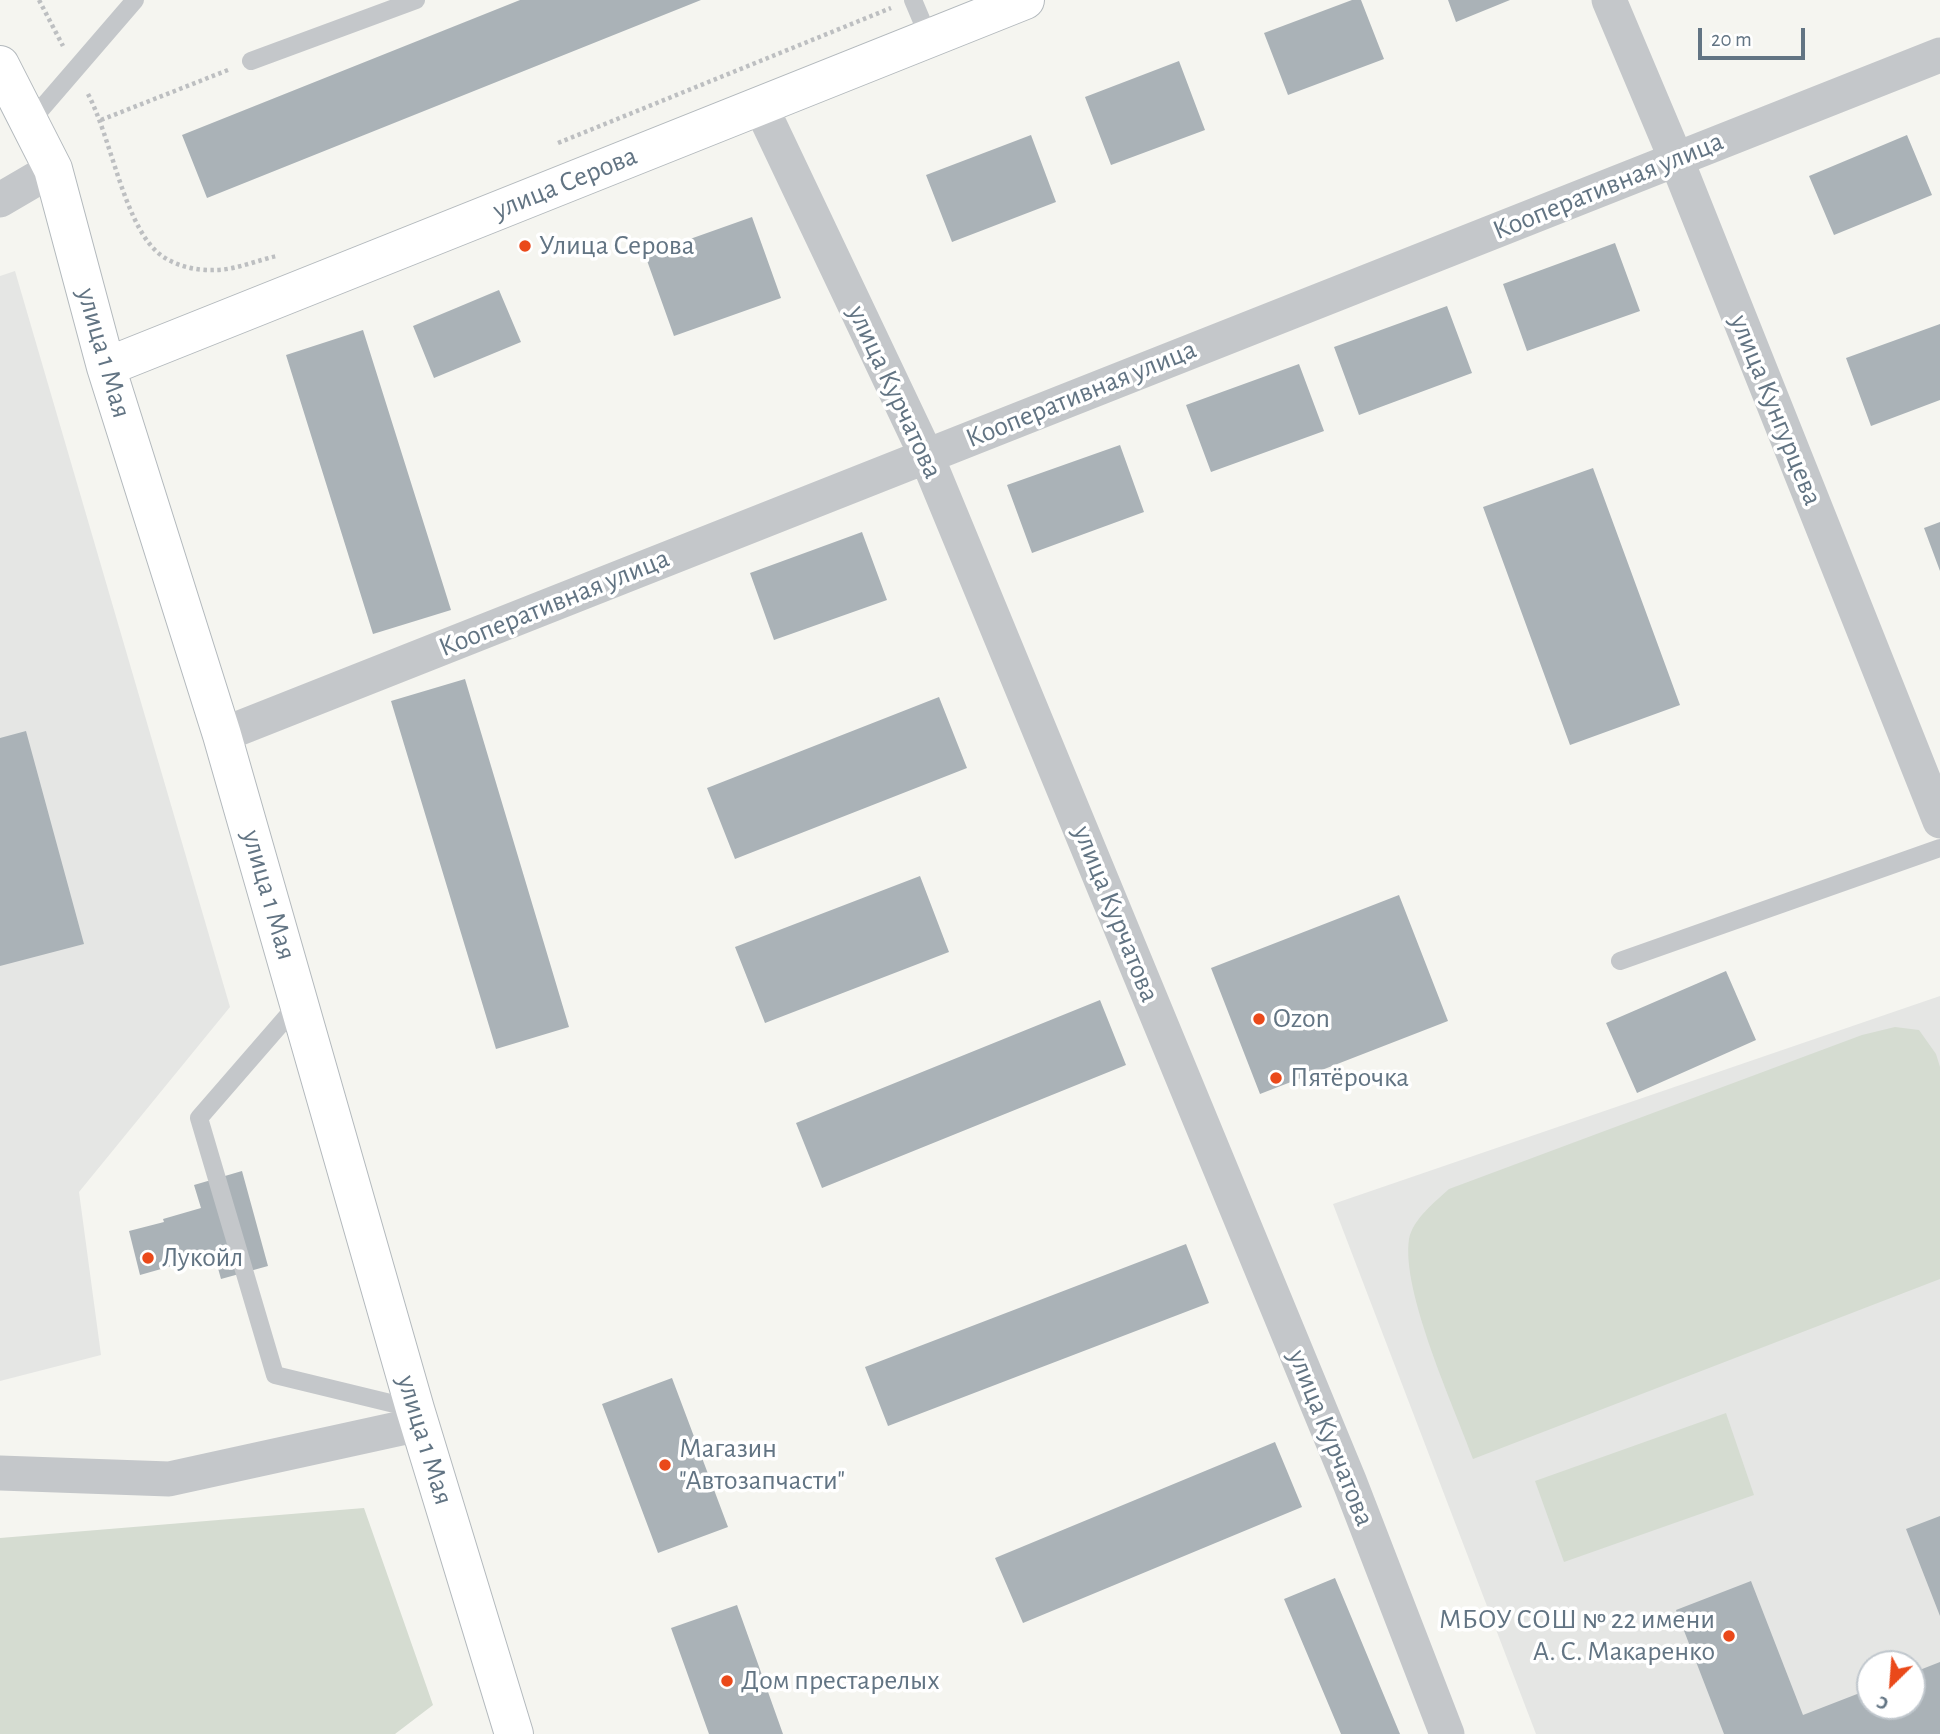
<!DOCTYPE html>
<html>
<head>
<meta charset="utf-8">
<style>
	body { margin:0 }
	#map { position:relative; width:1940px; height:1734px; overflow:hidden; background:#f5f5f0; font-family:"Alegreya Sans",sans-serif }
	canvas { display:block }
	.north { position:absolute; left:1856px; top:1650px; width:70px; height:70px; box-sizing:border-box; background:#fff; border:2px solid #c0c7cd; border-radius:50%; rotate:205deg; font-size:19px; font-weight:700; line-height:28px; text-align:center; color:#627483 }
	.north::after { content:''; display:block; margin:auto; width:24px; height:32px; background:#ea491a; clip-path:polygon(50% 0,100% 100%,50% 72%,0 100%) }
	.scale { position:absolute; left:1698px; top:28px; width:107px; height:32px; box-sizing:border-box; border:4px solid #627483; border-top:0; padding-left:9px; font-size:21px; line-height:24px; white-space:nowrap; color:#627483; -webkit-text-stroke:5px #fff; paint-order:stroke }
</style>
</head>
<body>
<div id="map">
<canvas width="1940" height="1734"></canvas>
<div class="north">С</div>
<div class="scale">20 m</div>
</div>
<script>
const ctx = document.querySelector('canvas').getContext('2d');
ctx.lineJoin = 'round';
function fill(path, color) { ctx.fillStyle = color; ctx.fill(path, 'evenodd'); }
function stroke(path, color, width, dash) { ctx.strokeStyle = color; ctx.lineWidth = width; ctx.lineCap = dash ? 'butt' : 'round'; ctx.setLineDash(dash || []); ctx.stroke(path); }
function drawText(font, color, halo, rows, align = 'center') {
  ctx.font = font + ' "Alegreya Sans",sans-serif'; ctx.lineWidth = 7; ctx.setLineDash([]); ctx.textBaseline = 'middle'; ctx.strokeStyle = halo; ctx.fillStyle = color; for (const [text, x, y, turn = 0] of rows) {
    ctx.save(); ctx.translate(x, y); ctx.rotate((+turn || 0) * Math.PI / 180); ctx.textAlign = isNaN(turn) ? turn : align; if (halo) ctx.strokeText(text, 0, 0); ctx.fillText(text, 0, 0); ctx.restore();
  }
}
fill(new Path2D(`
	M 15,271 L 230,1007 L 79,1192 L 101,1355 L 0,1381 L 0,276 Z
	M 1940,996 L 1940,1734 L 1536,1734 L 1333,1204 ZM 1870,1664 L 1912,1664 L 1912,1706 L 1870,1706 Z`), '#e5e6e4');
fill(new Path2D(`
	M 1895,1027 L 1919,1030 L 1936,1054 L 1940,1067 L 1940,1279 L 1473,1459 C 1454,1406 1401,1292 1409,1239 C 1413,1219 1435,1202 1449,1189 L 1862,1035 Z
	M 1726,1413 L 1754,1495 L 1564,1562 L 1535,1481 Z
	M 364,1508 L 433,1705 L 395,1734 L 0,1734 L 0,1538 Z`), '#d5dcd1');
fill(new Path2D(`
	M 520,0 L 701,0 L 207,198 L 182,135 Z
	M 1352,0 L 1361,0 L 1384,59 L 1288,95 L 1264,33 Z
	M 1448,0 L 1510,0 L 1456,22 Z
	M 1179,61 L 1205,130 L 1111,165 L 1085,97 Z
	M 1031,135 L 1056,202 L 952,242 L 926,175 Z
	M 1907,135 L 1932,195 L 1834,235 L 1809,176 Z
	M 752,217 L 781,298 L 674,336 L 645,255 Z
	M 1615,243 L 1640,311 L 1527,351 L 1503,284 Z
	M 499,290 L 521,342 L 434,378 L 413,326 Z
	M 1447,306 L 1472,373 L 1359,415 L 1334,347 Z
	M 1940,324 L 1940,400 L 1871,426 L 1846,358 Z
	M 363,330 L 451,610 L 373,634 L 286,355 Z
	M 1299,364 L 1324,431 L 1211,472 L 1186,405 Z
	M 1120,445 L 1144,512 L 1032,553 L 1007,485 Z
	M 1593,468 L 1680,705 L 1570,745 L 1483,507 Z
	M 1940,522 L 1940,571 L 1924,528 Z
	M 862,532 L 887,600 L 774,640 L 750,573 Z
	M 465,679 L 569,1027 L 496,1049 L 391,701 Z
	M 939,697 L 967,768 L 735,859 L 707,788 Z
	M 26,731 L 84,944 L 0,966 L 0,738 Z
	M 920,876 L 949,952 L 765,1023 L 735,947 Z
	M 1399,895 L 1448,1021 L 1260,1094 L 1211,968 Z
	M 1726,971 L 1756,1040 L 1637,1093 L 1606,1023 Z
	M 1100,1000 L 1126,1065 L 822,1188 L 796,1123 Z
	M 242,1171 L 268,1266 L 221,1279 L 214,1254 L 140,1275 L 129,1231 L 164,1222 L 163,1219 L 201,1208 L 194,1185 Z
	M 1186,1244 L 1209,1303 L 888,1426 L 865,1367 Z
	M 672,1378 L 728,1527 L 658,1553 L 602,1404 Z
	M 1275,1442 L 1302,1507 L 1023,1623 L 995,1558 Z
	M 1940,1516 L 1940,1616 L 1906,1529 Z
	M 1335,1578 L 1400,1734 L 1341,1734 L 1284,1599 Z
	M 1751,1581 L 1803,1715 L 1870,1689 L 1870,1706 L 1912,1706 L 1912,1673 L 1940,1662 L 1940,1734 L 1724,1734 L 1676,1610 Z
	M 737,1605 L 783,1734 L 709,1734 L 671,1628 Z`), '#aab2b7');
const secondary = new Path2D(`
	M 0,65 L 53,169 L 106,367 L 222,735 L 415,1409 L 514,1734
	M 106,367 L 1025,0`);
stroke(secondary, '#b3b9bd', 40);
stroke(new Path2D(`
	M 39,0 L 63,46
	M 88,94 C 111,138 123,218 155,250 C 170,265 195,271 215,270 C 235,270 258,260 277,256
	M 101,120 L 228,70
	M 558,143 L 891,8`), '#bdbfc1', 4.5, [3.5, 3.5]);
stroke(new Path2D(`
	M 913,0 L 929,38
	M 251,61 L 416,0
	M 29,123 L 135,0
	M 1620,961 L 1940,848
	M 298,1004 L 199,1118 L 275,1375 L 415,1409`), '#c4c7ca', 18);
stroke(new Path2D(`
	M 1609,0 L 1676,159 L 1940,821
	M 760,105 L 926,455 L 1350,1483 L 1447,1734
	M 0,200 L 53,169
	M 222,735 L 1940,55
	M 0,1473 L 169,1479 L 420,1424`), '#c4c7ca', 35);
stroke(secondary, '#fff', 38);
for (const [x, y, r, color] of [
	[525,246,7,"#ea491a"],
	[1259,1019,7,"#ea491a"],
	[1276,1078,7,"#ea491a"],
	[148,1258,7,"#ea491a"],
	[665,1465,7,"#ea491a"],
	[1729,1636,7,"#ea491a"],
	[727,1681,7,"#ea491a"]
]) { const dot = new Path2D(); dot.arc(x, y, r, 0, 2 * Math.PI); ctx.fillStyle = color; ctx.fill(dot); stroke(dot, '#fff', 2.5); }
drawText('28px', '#627483', '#fff', [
	["улица Серова",565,183,-22],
	["Кооперативная улица",1608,186,-22],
	["улица 1 Мая",104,353,74],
	["улица Курчатова",895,392,65],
	["Кооперативная улица",1081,394,-22],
	["улица Кунгурцева",1776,410,68],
	["Кооперативная улица",554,603,-22],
	["улица 1 Мая",269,895,74],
	["улица Курчатова",1116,914,68],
	["улица Курчатова",1331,1438,68],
	["улица 1 Мая",425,1440,73]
]);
drawText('28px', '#627483', '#fff', [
	["Улица Серова",539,246],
	["Ozon",1273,1019],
	["Пятёрочка",1290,1078],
	["Лукойл",162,1258],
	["Магазин",679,1449],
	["\"Автозапчасти\"",679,1481],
	["МБОУ СОШ № 22 имени",1715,1620,"right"],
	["А. С. Макаренко",1715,1652,"right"],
	["Дом престарелых",741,1681]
], 'left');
</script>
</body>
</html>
